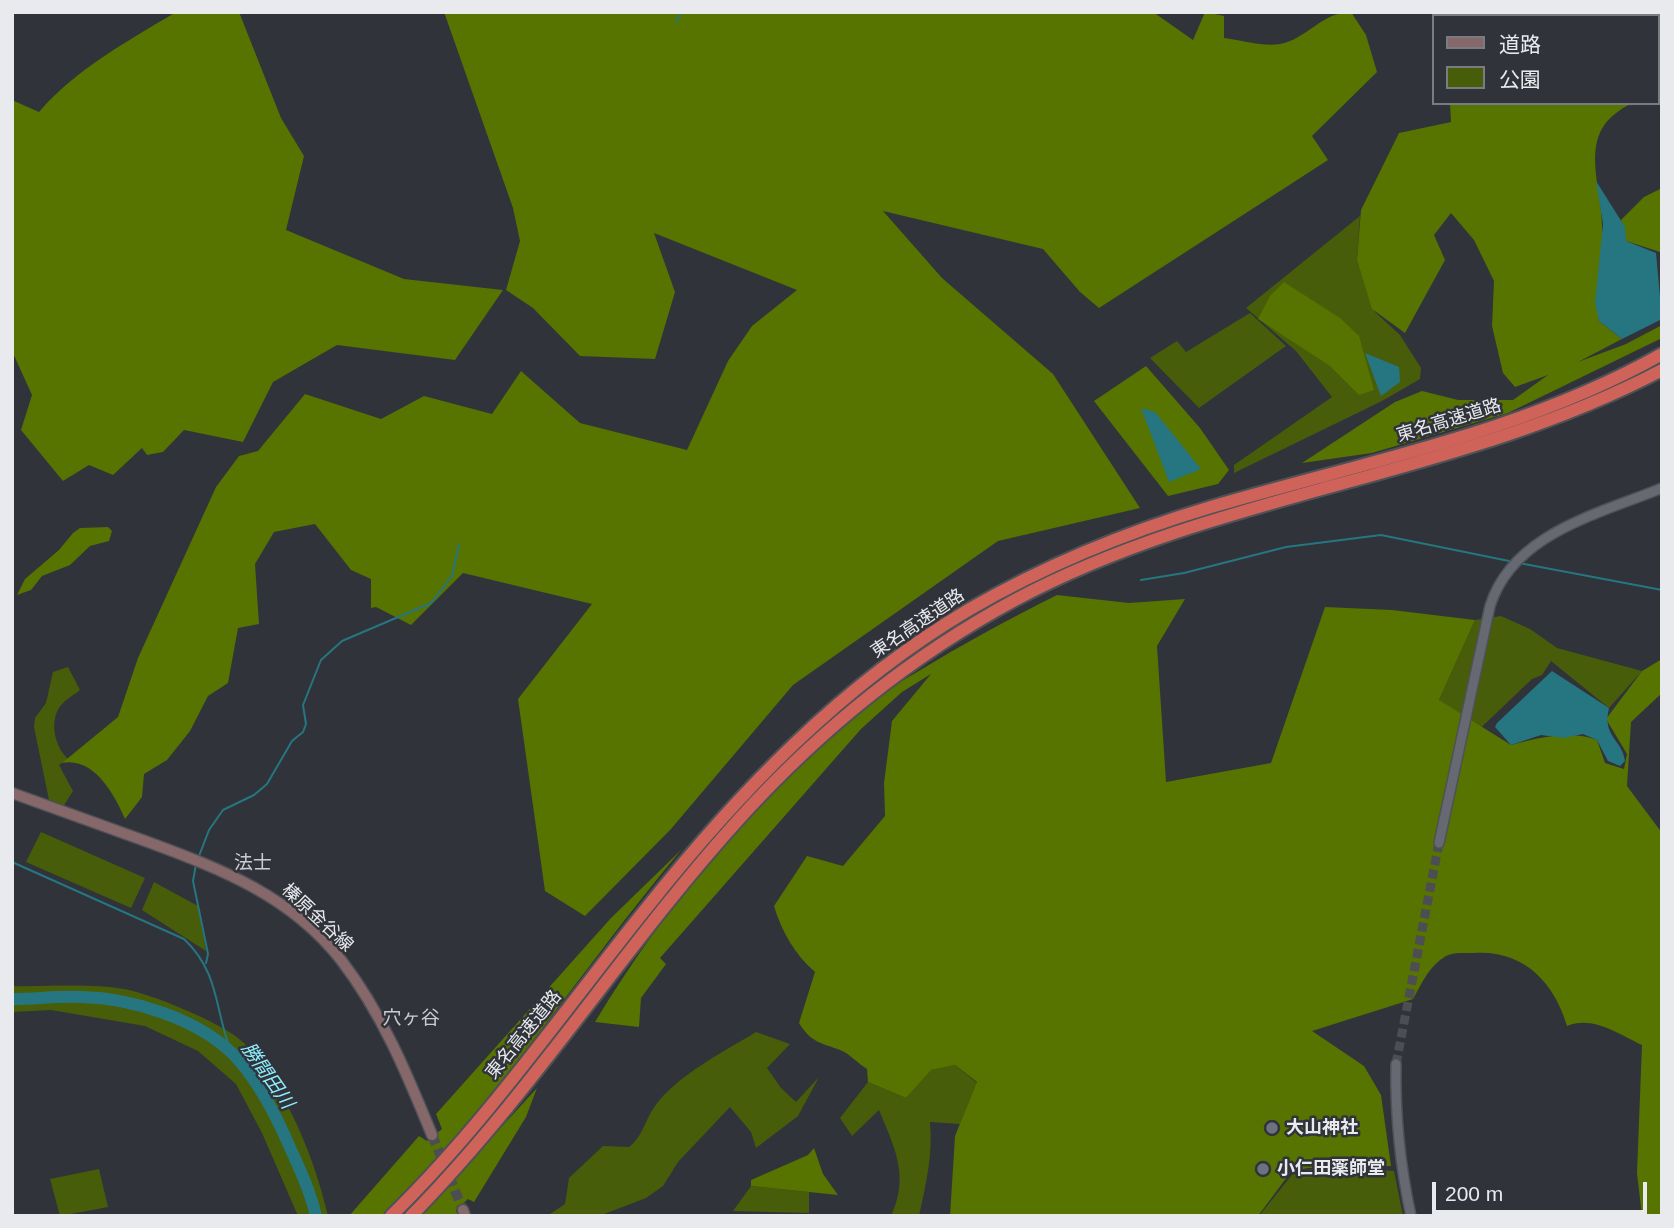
<!DOCTYPE html>
<html>
<head>
<meta charset="utf-8">
<style>
	body { margin:0 }
	#map { position:relative; width:1674px; height:1228px; overflow:hidden; background:#303339; font-family:Helvetica,"Noto Sans JP",sans-serif }
	canvas { display:block }
	.frame { position:absolute; inset:0; border:14px solid #e8eaee; pointer-events:none }
	.legend { position:absolute; left:1432px; top:14px; width:228px; height:91px; box-sizing:border-box; background:#303339; border:2px solid #7a7c81; margin:0; padding:9px 12px; list-style:none; font-size:21px; color:#e8eaee }
	.legend li { display:flex; align-items:center; gap:14px; height:35px }
	.legend b { width:35px; border:2px solid #7a7c81 }
	.scale { position:absolute; left:1432px; top:1182px; width:215px; height:32px; box-sizing:border-box; border:4px solid #e8eaee; border-top:0; padding-left:9px; font-size:21px; line-height:24px; white-space:nowrap; color:#e8eaee; -webkit-text-stroke:5px #303339; paint-order:stroke }
</style>
</head>
<body>
<div id="map">
<canvas width="1674" height="1228"></canvas>
<div class="frame"></div>
<ul class="legend">
<li><b style="height:9px;background:#86676a"></b>道路</li>
<li><b style="height:19px;background:#475d09"></b>公園</li>
</ul>
<div class="scale">200 m</div>
</div>
<script>
const ctx = document.querySelector('canvas').getContext('2d');
ctx.lineJoin = 'round';
function fill(path, color) { ctx.fillStyle = color; ctx.fill(path, 'evenodd'); }
function stroke(path, color, width, dash) { ctx.strokeStyle = color; ctx.lineWidth = width; ctx.lineCap = dash ? 'butt' : 'round'; ctx.setLineDash(dash || []); ctx.stroke(path); }
function drawText(font, color, halo, rows, align = 'center') {
  ctx.font = font + ' Helvetica,"Noto Sans JP",sans-serif'; ctx.lineWidth = 5; ctx.setLineDash([]); ctx.textBaseline = 'middle'; ctx.strokeStyle = halo; ctx.fillStyle = color; for (const [text, x, y, turn = 0] of rows) {
    ctx.save(); ctx.translate(x, y); ctx.rotate((+turn || 0) * Math.PI / 180); ctx.textAlign = isNaN(turn) ? turn : align; if (halo) ctx.strokeText(text, 0, 0); ctx.fillText(text, 0, 0); ctx.restore();
  }
}
fill(new Path2D(`
	M 1360,216 L 1357,260 L 1375,312 L 1400,335 L 1421,368 L 1420,379 L 1382,401 L 1234,473 L 1234,465 L 1332,397 L 1296,351 L 1246,308 Z
	M 1250,313 L 1286,346 L 1199,408 L 1150,358 L 1177,341 L 1186,352 Z
	M 1501,616 L 1530,629 L 1557,648 L 1642,671 L 1609,708 L 1551,661 L 1542,675 L 1532,679 L 1468,740 L 1439,700 L 1475,620 Z
	M 68,667 L 80,690 C 74,695 63,701 59,708 C 49,724 56,748 68,759 L 59,765 L 73,791 L 63,807 L 49,800 L 34,727 L 35,718 L 46,703 L 53,672 Z
	M 41,832 L 145,878 L 131,908 L 26,862 Z
	M 154,882 L 198,906 L 206,951 L 142,910 Z
	M 12,986 C 49,987 89,983 124,989 C 152,994 226,1024 245,1044 C 286,1087 315,1159 328,1216 L 298,1216 L 262,1133 L 236,1084 L 198,1051 L 145,1026 L 51,1010 L 12,1012 Z
	M 756,1032 L 790,1044 L 767,1068 L 781,1088 L 796,1102 L 819,1077 L 798,1116 L 756,1148 L 751,1132 L 730,1107 L 678,1162 L 663,1186 L 646,1198 L 599,1216 L 547,1216 L 565,1204 L 569,1178 L 603,1146 L 629,1147 C 643,1136 645,1120 655,1106 C 676,1076 725,1051 756,1032 Z
	M 955,1065 L 977,1083 L 960,1124 L 930,1122 C 933,1156 926,1183 919,1216 L 891,1216 C 910,1175 894,1147 879,1110 L 852,1136 L 840,1118 L 868,1082 L 906,1098 L 930,1070 Z
	M 1329,1167 L 1394,1171 L 1403,1216 L 1259,1216 L 1295,1171 Z
	M 99,1169 L 108,1207 L 60,1216 L 50,1179 Z
	M 751,1186 L 809,1192 L 809,1213 L 733,1211 Z`), '#475d09');
fill(new Path2D(`
	M 176,12 L 239,12 L 281,118 L 304,156 L 286,230 L 404,279 L 503,290 L 455,360 L 337,345 L 273,382 L 243,442 L 184,430 L 163,452 L 147,455 L 142,448 L 113,475 L 89,465 L 63,481 L 21,430 L 32,395 L 12,351 L 12,100 L 39,112 C 76,69 128,41 176,12 Z
	M 444,12 L 1153,12 L 1193,40 L 1205,12 L 1224,16 L 1224,38 C 1240,40 1264,47 1280,44 C 1309,38 1320,13 1351,12 L 1366,35 L 1377,72 L 1312,136 L 1328,160 L 1099,308 L 1080,292 L 1043,249 L 883,211 L 942,278 L 1053,374 L 1140,508 L 998,541 L 793,685 L 671,829 L 585,916 L 545,891 L 518,699 L 592,604 L 463,573 L 411,625 L 376,607 L 371,608 L 371,579 L 351,570 L 315,524 L 274,532 L 255,564 L 259,624 L 238,628 L 228,683 L 208,696 L 190,731 L 167,760 L 144,774 L 142,797 L 125,819 C 114,794 94,757 62,763 L 118,717 L 138,658 L 216,487 L 239,456 L 258,451 L 305,394 L 381,419 L 424,396 L 492,414 L 521,371 L 580,423 L 687,450 L 728,361 L 752,326 L 797,290 L 654,233 L 675,292 L 655,359 L 580,356 L 533,308 L 506,290 L 520,241 L 513,208 Z
	M 1450,103 L 1639,103 C 1628,104 1624,107 1615,114 C 1580,141 1602,188 1602,225 C 1603,258 1595,288 1599,321 L 1622,339 L 1578,362 L 1626,344 L 1662,325 L 1662,338 L 1508,413 L 1372,453 L 1302,463 L 1395,402 L 1422,391 L 1458,400 L 1513,400 L 1548,375 L 1515,387 L 1503,373 L 1492,326 L 1494,281 L 1474,240 L 1451,213 L 1434,235 L 1445,260 L 1405,333 L 1372,309 L 1357,260 L 1361,210 L 1399,133 L 1451,122 Z
	M 1662,188 L 1662,290 L 1660,252 L 1626,241 L 1621,220 L 1644,197 Z
	M 1284,282 L 1340,318 L 1359,336 L 1374,390 L 1359,395 L 1330,366 L 1258,319 L 1270,296 Z
	M 1146,366 L 1200,428 L 1229,470 L 1218,484 L 1168,496 L 1094,401 Z
	M 108,527 L 112,531 L 109,541 L 90,546 L 70,565 L 42,576 L 31,590 L 17,595 L 25,579 L 59,550 L 73,533 L 80,528 Z
	M 1057,595 L 1129,603 L 1185,599 L 1157,646 L 1166,782 L 1271,763 L 1325,607 L 1392,610 L 1475,620 L 1439,700 L 1511,745 C 1537,738 1572,730 1597,740 L 1605,763 L 1624,769 L 1627,754 L 1606,719 L 1642,671 L 1662,659 L 1662,693 L 1631,722 L 1627,786 L 1662,833 L 1662,1216 L 1642,1216 L 1637,1173 L 1642,1045 C 1619,1034 1592,1015 1567,1026 C 1554,981 1522,949 1473,953 C 1465,953 1453,952 1446,956 C 1429,966 1422,983 1413,999 L 1312,1031 L 1364,1066 L 1381,1095 L 1391,1166 L 1307,1168 L 1290,1173 L 1258,1216 L 950,1216 L 955,1136 L 977,1082 L 955,1065 L 931,1070 L 906,1098 L 868,1082 L 867,1069 C 858,1064 849,1053 840,1050 C 822,1043 811,1043 799,1023 L 815,972 C 795,955 781,930 774,906 L 807,856 L 843,866 L 885,816 L 884,783 L 892,721 L 931,674 L 902,692 L 861,729 L 660,958 L 666,964 L 641,998 L 639,1027 L 595,1022 C 668,902 761,788 872,700 C 886,690 902,681 917,672 C 963,644 1009,619 1057,595 Z
	M 682,849 C 580,970 495,1105 382,1216 L 349,1216 L 419,1136 L 427,1141 L 442,1129 L 436,1114 L 611,918 Z
	M 537,1088 L 526,1117 L 474,1202 L 468,1199 L 456,1210 L 458,1216 L 420,1216 Z
	M 814,1148 L 823,1174 L 838,1195 L 751,1186 L 751,1180 L 808,1155 Z`), '#577300');
fill(new Path2D(`
	M 1596,181 L 1625,227 L 1626,241 L 1656,253 L 1662,319 L 1622,339 L 1599,321 L 1595,303 L 1603,224 Z
	M 1365,353 L 1399,367 L 1400,382 L 1381,396 Z
	M 1141,408 L 1155,412 L 1201,469 L 1169,482 Z
	M 1552,671 L 1609,708 C 1602,737 1622,739 1625,761 L 1620,766 L 1608,761 L 1597,740 L 1583,734 L 1564,738 L 1541,735 L 1511,745 L 1495,727 L 1497,723 Z`), '#267681');
stroke(new Path2D(`
	M 676,22 L 681,12
	M 1519,563 L 1662,590
	M 1141,580 L 1184,573 L 1286,547 L 1381,535 L 1514,562
	M 199,856 L 209,830 L 223,810 L 254,795 L 267,784 L 292,741 L 303,732 L 306,724 L 303,705 L 321,660 L 342,641 L 431,603 L 452,576 L 459,544
	M 12,862 L 184,939 C 221,974 214,1011 232,1054
	M 196,864 L 193,881 L 208,954 L 206,963`), '#267681', 2);
stroke(new Path2D(`
	M 12,999 C 35,999 59,996 82,997 C 132,998 198,1019 234,1055 C 255,1077 270,1104 283,1132 C 295,1159 309,1186 316,1216`), '#267681', 12);
stroke(new Path2D(`
	M 1396,1064 L 1439,843`), '#4c4e54', 9, [9, 4.5]);
stroke(new Path2D(`
	M 432,1135 L 463,1210`), '#4c4e54', 10, [10, 5]);
const tertiary = new Path2D(`
	M 1439,843 L 1490,606 C 1513,533 1599,514 1662,488
	M 1396,1064 C 1395,1116 1400,1165 1411,1216`);
const secondary = new Path2D(`
	M 12,793 C 58,810 103,826 148,842 C 221,869 291,896 341,960 C 382,1013 407,1074 432,1135
	M 463,1210 L 465,1216`);
const motorway = new Path2D(`
	M 391,1216 C 486,1123 562,1013 645,910 C 737,794 841,685 970,609 C 1046,565 1127,532 1211,507 C 1363,462 1522,433 1662,354
	M 411,1216 C 532,1093 624,946 740,818 C 819,731 911,656 1015,600 C 1219,491 1457,478 1662,370`);
stroke(tertiary, '#4e5156', 12);
stroke(secondary, '#4e5156', 13);
stroke(motorway, '#4e5156', 16);
stroke(tertiary, '#666971', 9);
stroke(secondary, '#86676a', 10);
stroke(motorway, '#cf6259', 12);
for (const [x, y, r, color] of [
	[1272,1128,7,"#6b7280"],
	[1263,1169,7,"#6b7280"]
]) { const dot = new Path2D(); dot.arc(x, y, r, 0, 2 * Math.PI); ctx.fillStyle = color; ctx.fill(dot); stroke(dot, '#303339', 2.5); }
drawText('18px', '#e8eaee', '#303339', [
	["東名高速道路",1449,421,-17],
	["東名高速道路",918,624,-34],
	["榛原金谷線",317,918,43],
	["東名高速道路",524,1035,-51]
]);
drawText('bold 18px', '#e8eaee', '#303339', [
	["大山神社",1286,1128],
	["小仁田薬師堂",1277,1169]
], 'left');
drawText('19px', '#c8ccd4', '#303339', [
	["法士",253,864],
	["穴ヶ谷",411,1019]
]);
drawText('italic 19px', '#8ceefe', '#303339', [
	["勝間田川",267,1076,55]
]);
</script>
</body>
</html>
